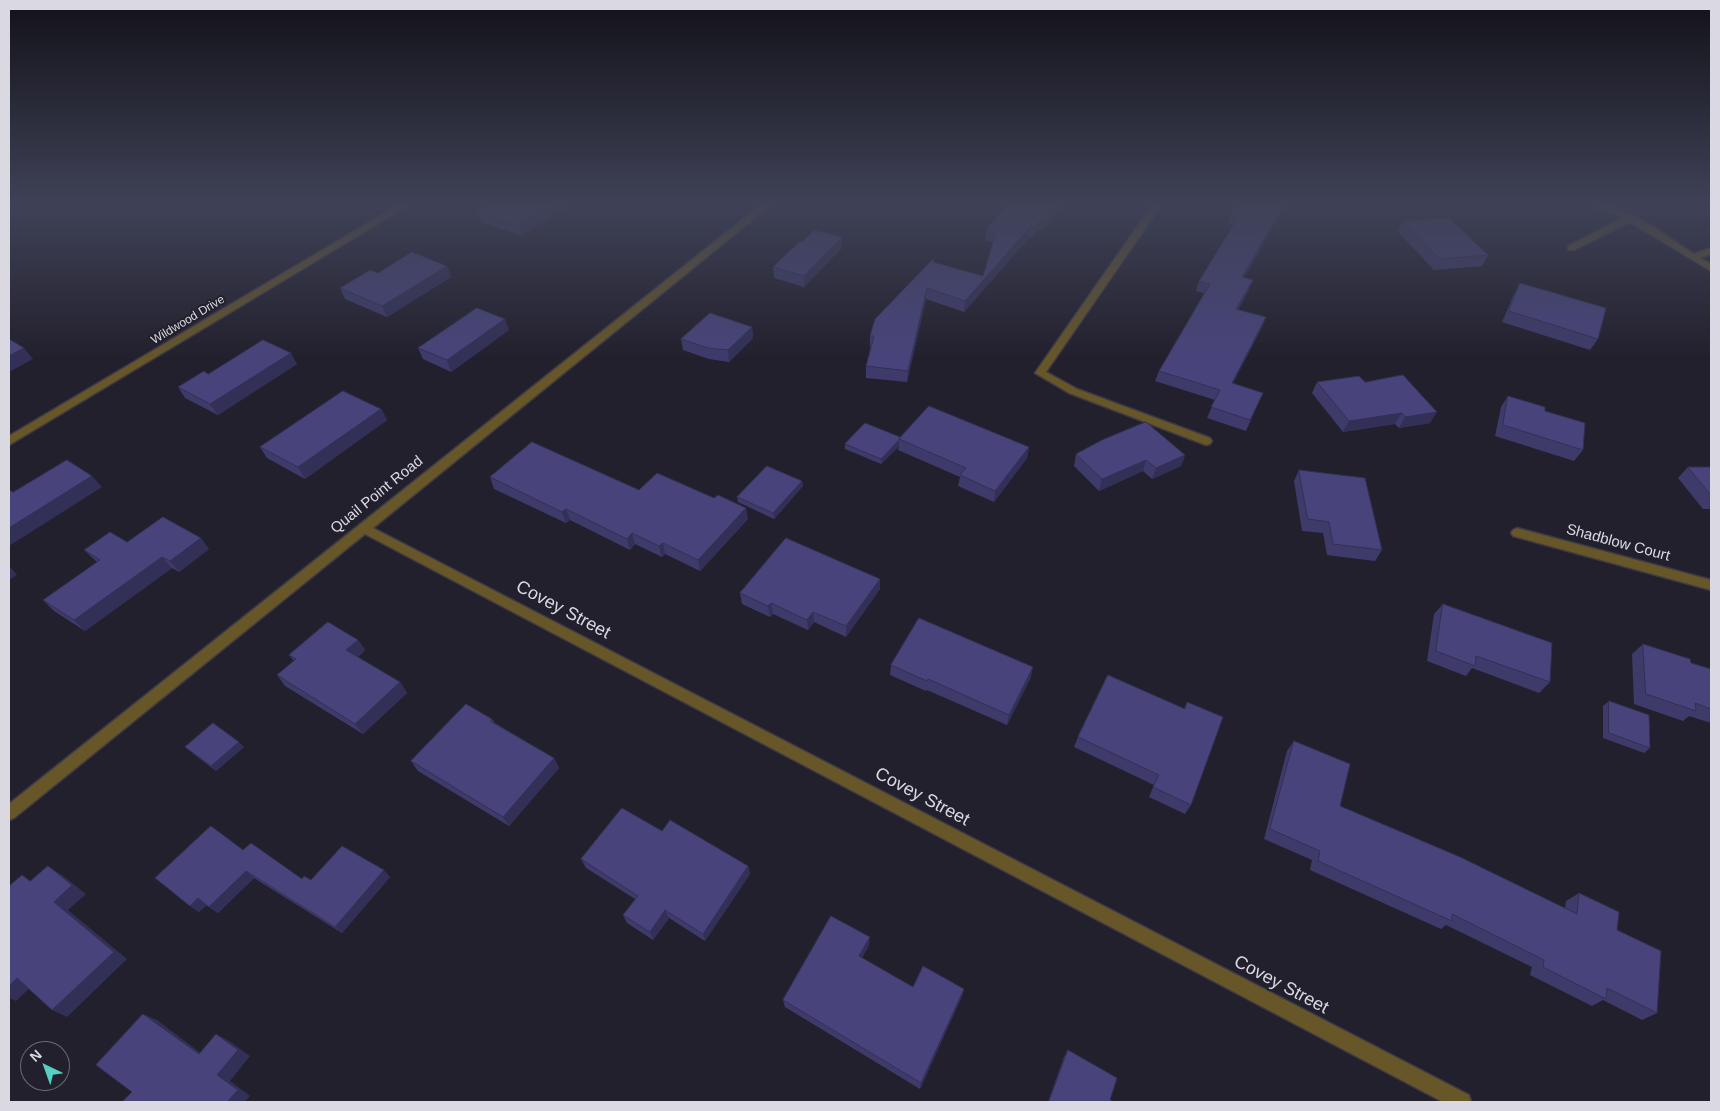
<!DOCTYPE html>
<html>
<head>
<meta charset="utf-8">
<style>
	body { margin:0 }
	#map { position:relative; width:1720px; height:1111px; overflow:hidden; background:#23202d; font-family:Helvetica,sans-serif }
	canvas { display:block }
	.frame { position:absolute; inset:0; border:10px solid #dad9e1; pointer-events:none }
	.north { position:absolute; left:20px; top:1041px; width:50px; height:50px; box-sizing:border-box; background:#23202d; border:1px solid #6c6a75; border-radius:50%; rotate:318deg; font-size:14px; font-weight:700; line-height:20px; text-align:center; color:#dad9e1 }
	.north::after { content:''; display:block; margin:auto; width:18px; height:22px; background:#57cec2; clip-path:polygon(50% 0,100% 100%,50% 72%,0 100%) }
</style>
</head>
<body>
<div id="map">
<canvas width="1720" height="1111"></canvas>
<div class="frame"></div>
<div class="north">N</div>
</div>
<script>
const ctx = document.querySelector('canvas').getContext('2d');
ctx.lineJoin = 'round';
function stroke(path, color, width, dash) { ctx.strokeStyle = color; ctx.lineWidth = width; ctx.lineCap = dash ? 'butt' : 'round'; ctx.setLineDash(dash || []); ctx.stroke(path); }
function fill(path, color) { ctx.fillStyle = color; ctx.fill(path, 'evenodd'); }
function drawText(font, color, halo, rows, align = 'center') {
  ctx.font = font + ' Helvetica,sans-serif'; ctx.lineWidth = 4; ctx.setLineDash([]); ctx.textBaseline = 'middle'; ctx.strokeStyle = halo; ctx.fillStyle = color; for (const [text, x, y, turn = 0] of rows) {
    ctx.save(); ctx.translate(x, y); ctx.rotate((+turn || 0) * Math.PI / 180); ctx.textAlign = isNaN(turn) ? turn : align; if (halo) ctx.strokeText(text, 0, 0); ctx.fillText(text, 0, 0); ctx.restore();
  }
}
const minor = new Path2D(`
	M 400,204 L 411,204 L 9,445 L 9,436 Z
	M 762,204 L 772,204 L 373,528 L 1469,1095 L 1471,1102 L 1443,1102 L 365,534 L 14,818 L 9,820 L 9,804 Z
	M 1153,204 L 1162,204 L 1046,372 L 1077,389 L 1210,438 L 1212,441 L 1210,444 L 1206,445 L 1069,393 L 1035,373 Z
	M 1590,204 C 1628,204 1663,235 1694,254 L 1711,248 L 1711,254 L 1700,258 L 1711,264 L 1711,271 L 1630,222 L 1574,250 L 1568,250 L 1568,246 L 1623,218 Z
	M 1517,528 L 1711,580 L 1711,590 L 1513,536 L 1511,533 L 1513,530 Z`);
stroke(minor, '#3d3a46', 3);
fill(minor, '#665628');
fill(new Path2D(`
	M 1008,204 L 1064,204 L 1043,230 L 1039,229 L 1033,237 L 1030,237 L 964,312 L 926,299 L 907,382 L 866,378 L 866,366 L 871,347 L 870,347 L 870,336 L 934,258 L 933,263 L 983,276 L 993,242 L 985,240 L 987,229 Z
	M 1286,204 L 1244,278 L 1249,290 L 1238,310 L 1266,317 L 1262,327 L 1233,383 L 1263,393 L 1246,431 L 1207,418 L 1215,400 L 1155,381 L 1159,371 L 1204,293 L 1196,291 L 1199,281 L 1234,225 L 1228,224 L 1231,214 Z
	M 567,207 L 521,236 L 481,222 L 477,212 Z
	M 1403,221 L 1488,255 L 1482,266 L 1434,270 L 1398,232 Z
	M 842,248 L 804,287 L 774,278 L 773,267 Z
	M 447,266 L 451,277 L 387,317 L 345,299 L 340,288 L 378,273 Z
	M 1520,283 L 1598,339 L 1590,350 L 1502,322 L 1514,294 Z
	M 752,327 L 753,338 L 729,362 L 709,359 L 683,350 L 681,339 Z
	M 509,330 L 451,372 L 423,359 L 418,348 Z
	M 297,364 L 218,415 L 185,398 L 178,387 L 208,374 Z
	M 1317,382 L 1365,382 L 1430,423 L 1399,428 L 1395,424 L 1343,432 L 1312,393 Z
	M 1508,396 L 1545,411 L 1583,450 L 1574,461 L 1495,436 L 1501,407 Z
	M 381,409 L 387,420 L 305,479 L 267,458 L 260,447 Z
	M 900,437 L 1029,447 L 1027,458 L 994,502 L 958,486 L 960,477 L 898,450 L 899,446 L 881,464 L 845,449 L 845,444 Z
	M 1076,454 L 1185,455 L 1181,466 L 1152,479 L 1143,471 L 1099,491 L 1074,466 Z
	M 1688,467 L 1711,467 L 1711,509 L 1703,509 L 1678,478 Z
	M 1299,470 L 1382,550 L 1375,561 L 1327,555 L 1323,533 L 1302,531 L 1294,481 Z
	M 490,477 L 639,490 L 748,519 L 700,571 L 665,554 L 662,557 L 635,544 L 630,550 L 570,520 L 566,523 L 494,489 Z
	M 802,481 L 803,486 L 774,519 L 738,502 L 737,497 Z
	M 127,542 L 209,549 L 179,572 L 172,568 L 85,631 L 54,611 L 43,600 L 97,562 L 84,550 Z
	M 880,579 L 880,589 L 846,637 L 814,622 L 808,630 L 773,614 L 770,617 L 742,604 L 740,593 Z
	M 1443,604 L 1550,682 L 1539,693 L 1472,668 L 1466,676 L 1427,661 L 1434,614 Z
	M 358,640 L 365,650 L 358,657 L 400,682 L 407,693 L 363,734 L 285,686 L 277,675 L 294,661 L 289,655 Z
	M 1643,644 L 1691,663 L 1711,669 L 1711,723 L 1689,716 L 1683,721 L 1634,704 L 1632,654 Z
	M 891,665 L 1031,677 L 1007,725 L 927,690 L 926,691 L 890,675 Z
	M 1609,701 L 1650,748 L 1644,753 L 1603,738 L 1603,706 Z
	M 1187,702 L 1191,805 L 1185,814 L 1149,797 L 1154,785 L 1074,747 L 1078,737 L 1184,709 Z
	M 492,719 L 495,723 L 554,758 L 559,768 L 509,826 L 418,771 L 411,761 Z
	M 1294,741 L 1340,806 L 1565,908 L 1566,901 L 1579,893 L 1617,930 L 1657,1013 L 1642,1020 L 1603,1000 L 1592,1006 L 1530,975 L 1532,967 L 1446,925 L 1441,929 L 1310,870 L 1312,860 L 1264,839 L 1287,751 Z
	M 185,747 L 244,747 L 216,771 L 191,752 Z
	M 662,831 L 748,866 L 750,874 L 705,941 L 669,918 L 653,940 L 627,923 L 623,915 L 635,899 L 586,868 L 581,859 Z
	M 243,850 L 302,879 L 311,880 L 390,877 L 342,933 L 254,878 L 218,913 L 206,905 L 199,912 L 190,906 Z
	M 869,945 L 862,958 L 913,987 L 964,989 L 962,996 L 920,1089 L 785,1007 L 783,1000 Z
	M 1068,1050 L 1110,1100 L 1114,1102 L 1048,1102 L 1064,1057 Z`), '#3e3a6a');
fill(new Path2D(`
	M 552,204 L 566,204 L 567,207 L 521,236 L 518,225 Z
	M 1058,204 L 1064,204 L 1043,230 L 1045,220 Z
	M 1284,204 L 1286,204 L 1239,287 L 1242,277 Z
	M 1041,219 L 1039,229 L 1033,237 L 1034,227 Z
	M 1031,226 L 1030,237 L 964,312 L 965,301 Z
	M 842,237 L 842,248 L 804,287 L 804,276 Z
	M 447,266 L 451,277 L 387,317 L 382,306 Z
	M 1253,280 L 1249,290 L 1233,319 L 1236,309 Z
	M 927,288 L 926,299 L 907,382 L 908,371 Z
	M 1266,317 L 1262,327 L 1228,393 L 1232,383 Z
	M 505,319 L 509,330 L 451,372 L 447,360 Z
	M 752,327 L 753,338 L 729,362 L 728,350 Z
	M 24,348 L 33,359 L 9,372 L 11,374 L 9,375 L 9,356 Z
	M 291,353 L 297,364 L 218,415 L 210,404 Z
	M 381,409 L 387,420 L 305,479 L 298,467 Z
	M 1437,412 L 1430,423 L 1399,428 L 1405,417 Z
	M 1402,413 L 1395,424 L 1343,432 L 1349,421 Z
	M 899,440 L 899,446 L 881,464 L 881,459 Z
	M 1029,447 L 1027,458 L 994,502 L 995,491 Z
	M 1185,455 L 1181,466 L 1152,479 L 1156,468 Z
	M 1146,460 L 1143,471 L 1099,491 L 1102,479 Z
	M 92,476 L 102,487 L 9,546 L 9,528 Z
	M 802,481 L 803,486 L 774,519 L 773,513 Z
	M 746,508 L 748,519 L 700,571 L 698,560 Z
	M 566,509 L 570,520 L 566,523 L 562,512 Z
	M 632,533 L 635,544 L 630,550 L 627,539 Z
	M 201,538 L 209,549 L 179,572 L 170,561 Z
	M 663,543 L 665,554 L 662,557 L 659,546 Z
	M 162,557 L 172,568 L 85,631 L 74,620 Z
	M 9,566 L 17,575 L 9,580 Z
	M 880,579 L 880,589 L 846,637 L 846,626 Z
	M 771,603 L 773,614 L 770,617 L 768,606 Z
	M 813,612 L 814,622 L 808,630 L 807,620 Z
	M 358,640 L 365,650 L 354,660 L 346,650 Z
	M 1033,667 L 1031,677 L 1007,725 L 1009,715 Z
	M 400,682 L 407,693 L 363,734 L 355,724 Z
	M 239,742 L 244,747 L 216,771 L 211,766 Z
	M 554,758 L 559,768 L 509,826 L 503,817 Z
	M 48,866 L 62,875 L 86,894 L 68,910 L 127,959 L 67,1017 L 52,1010 L 54,902 Z
	M 748,866 L 750,874 L 705,941 L 703,934 Z
	M 384,870 L 390,877 L 342,933 L 335,927 Z
	M 246,871 L 254,878 L 218,913 L 209,907 Z
	M 198,898 L 207,905 L 199,912 L 190,906 Z
	M 665,910 L 669,918 L 653,940 L 650,932 Z
	M 870,937 L 869,945 L 859,964 L 859,956 Z
	M 17,978 L 32,986 L 16,1001 L 9,998 L 9,986 Z
	M 964,989 L 962,996 L 920,1089 L 921,1083 Z
	M 143,1014 L 157,1020 L 211,1061 L 199,1054 Z
	M 216,1034 L 229,1041 L 250,1056 L 230,1081 L 250,1096 L 244,1102 L 227,1102 L 217,1075 Z`), '#323056');
const building = new Path2D(`
	M 490,204 L 552,204 L 518,225 L 477,212 Z
	M 1008,204 L 1058,204 L 1045,220 L 1041,219 L 1034,227 L 1031,226 L 965,301 L 927,288 L 908,371 L 866,366 L 874,336 L 870,336 L 875,319 L 934,258 L 933,262 L 983,276 L 996,232 L 987,229 Z
	M 1237,204 L 1284,204 L 1242,277 L 1253,280 L 1236,309 L 1266,317 L 1232,383 L 1263,393 L 1250,420 L 1211,407 L 1220,390 L 1159,371 L 1210,284 L 1199,281 L 1239,216 L 1231,214 Z
	M 1449,218 L 1488,255 L 1440,259 L 1403,221 Z
	M 814,230 L 842,237 L 804,276 L 773,267 L 800,241 L 802,242 Z
	M 412,252 L 447,266 L 382,306 L 340,288 L 370,270 L 378,273 Z
	M 1520,283 L 1606,308 L 1598,339 L 1509,311 Z
	M 477,308 L 505,319 L 447,360 L 418,348 Z
	M 710,313 L 752,327 L 728,350 L 708,348 L 681,339 Z
	M 9,339 L 24,348 L 9,356 Z
	M 263,340 L 291,353 L 210,404 L 178,387 L 204,371 L 208,374 Z
	M 1403,375 L 1437,412 L 1405,417 L 1402,413 L 1349,421 L 1317,382 L 1359,376 L 1365,382 Z
	M 343,391 L 381,409 L 298,467 L 260,447 Z
	M 1508,396 L 1545,407 L 1545,411 L 1585,423 L 1583,450 L 1503,425 Z
	M 929,406 L 1029,447 L 995,491 L 960,475 L 966,468 L 899,439 Z
	M 1146,422 L 1185,455 L 1156,468 L 1146,460 L 1102,479 L 1076,454 L 1102,440 Z
	M 865,423 L 900,437 L 899,440 L 881,459 L 845,444 Z
	M 532,442 L 639,490 L 657,473 L 714,498 L 718,495 L 746,508 L 698,560 L 663,543 L 659,546 L 632,533 L 627,539 L 566,509 L 562,512 L 490,477 Z
	M 67,460 L 92,476 L 9,528 L 9,490 L 13,492 Z
	M 767,466 L 802,481 L 773,513 L 737,497 Z
	M 1688,467 L 1711,467 L 1711,495 Z
	M 1299,470 L 1365,478 L 1382,550 L 1333,544 L 1329,522 L 1308,519 Z
	M 163,517 L 201,538 L 170,561 L 162,557 L 74,620 L 43,600 L 100,560 L 84,550 L 110,532 L 127,542 Z
	M 786,538 L 880,579 L 846,626 L 813,612 L 807,620 L 771,603 L 768,606 L 740,593 Z
	M 1443,604 L 1552,643 L 1550,682 L 1476,656 L 1475,666 L 1436,651 Z
	M 919,618 L 1033,667 L 1009,715 L 928,679 L 927,681 L 891,665 Z
	M 328,622 L 358,640 L 346,650 L 400,682 L 355,724 L 277,675 L 296,659 L 289,655 Z
	M 1643,644 L 1690,659 L 1691,663 L 1711,669 L 1711,709 L 1695,703 L 1696,711 L 1646,694 Z
	M 1108,675 L 1185,709 L 1187,702 L 1223,717 L 1191,805 L 1153,787 L 1159,775 L 1078,737 Z
	M 1609,701 L 1649,715 L 1650,748 L 1609,733 Z
	M 466,704 L 492,719 L 490,721 L 554,758 L 503,817 L 411,761 Z
	M 213,723 L 239,742 L 211,766 L 185,747 Z
	M 1294,741 L 1350,764 L 1340,806 L 1460,857 L 1577,914 L 1579,893 L 1619,912 L 1617,930 L 1661,951 L 1657,1013 L 1607,988 L 1606,999 L 1543,967 L 1544,960 L 1452,914 L 1452,921 L 1318,861 L 1320,851 L 1270,829 Z
	M 622,808 L 662,831 L 670,820 L 748,866 L 703,934 L 665,910 L 650,932 L 623,915 L 638,896 L 581,859 Z
	M 211,826 L 243,850 L 251,843 L 302,879 L 304,876 L 311,880 L 342,846 L 384,870 L 335,927 L 246,871 L 209,907 L 198,898 L 190,906 L 155,878 Z
	M 48,866 L 72,885 L 54,902 L 114,952 L 52,1010 L 17,978 L 9,986 L 9,886 L 22,875 L 30,881 Z
	M 831,916 L 870,937 L 859,956 L 913,987 L 923,966 L 964,989 L 921,1083 L 783,1000 Z
	M 143,1014 L 199,1054 L 216,1034 L 238,1050 L 217,1075 L 238,1090 L 227,1102 L 122,1102 L 132,1092 L 96,1065 Z
	M 1068,1050 L 1117,1078 L 1110,1100 L 1114,1102 L 1049,1102 Z`);
fill(building, '#48447b');
stroke(building, '#323056', 1);
const sky = ctx.createLinearGradient(0, 0, 0, 360);
sky.addColorStop(0, '#131219');
sky.addColorStop(0.57, '#3f4257');
sky.addColorStop(1, '#3f425700');
ctx.fillStyle = sky;
ctx.fillRect(0, 0, 1720, 360);
drawText('12px', '#dad9e1', '#23202d', [
	["Wildwood Drive",188,320,-31]
]);
drawText('15px', '#dad9e1', '#23202d', [
	["Quail Point Road",377,495,-39],
	["Shadblow Court",1618,543,15]
]);
drawText('18px', '#dad9e1', '#23202d', [
	["Covey Street",563,610,28],
	["Covey Street",922,797,28],
	["Covey Street",1281,985,28]
]);
</script>
</body>
</html>
